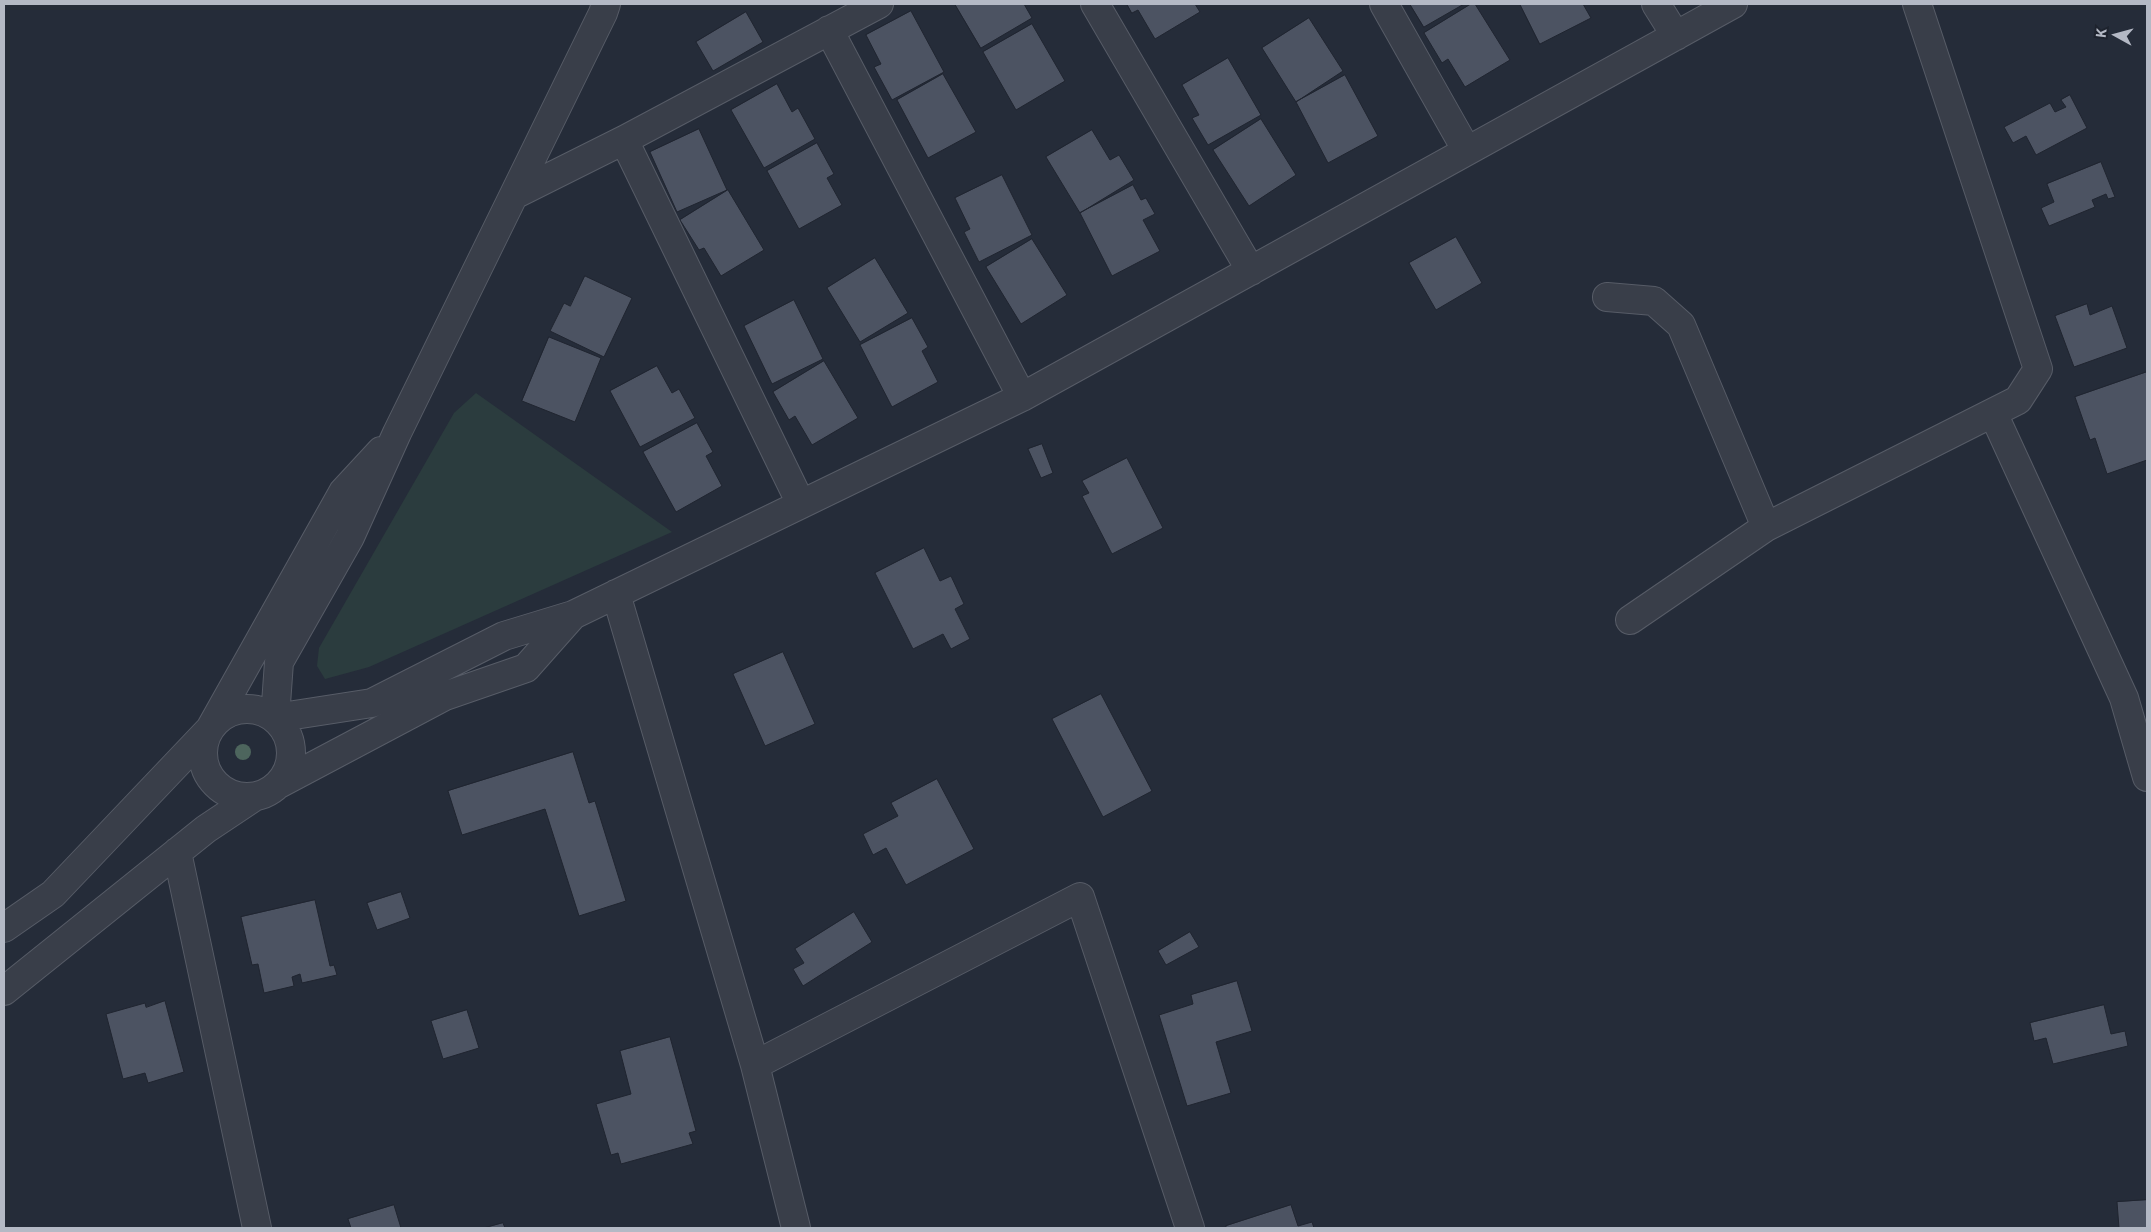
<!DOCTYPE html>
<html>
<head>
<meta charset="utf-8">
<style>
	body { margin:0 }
	#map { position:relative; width:2151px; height:1232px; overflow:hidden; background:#252c39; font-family:"Noto Sans",sans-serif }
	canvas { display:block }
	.frame { position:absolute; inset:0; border:5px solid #b4b9c5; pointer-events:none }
	.north { position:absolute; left:2091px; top:10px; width:50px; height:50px; -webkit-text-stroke:4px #1e232e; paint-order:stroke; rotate:277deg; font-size:14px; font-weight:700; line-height:20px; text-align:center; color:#b4b9c5 }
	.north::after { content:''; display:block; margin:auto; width:18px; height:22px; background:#b4b9c5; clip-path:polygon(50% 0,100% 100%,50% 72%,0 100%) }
</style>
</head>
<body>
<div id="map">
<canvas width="2151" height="1232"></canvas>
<div class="frame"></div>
<div class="north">K</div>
</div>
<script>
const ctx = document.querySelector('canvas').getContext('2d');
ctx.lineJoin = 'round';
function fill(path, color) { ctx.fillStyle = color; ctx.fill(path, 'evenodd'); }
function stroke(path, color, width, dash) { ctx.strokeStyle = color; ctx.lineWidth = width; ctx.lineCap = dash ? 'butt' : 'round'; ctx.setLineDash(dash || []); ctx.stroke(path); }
fill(new Path2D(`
	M 476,393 L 672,532 L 369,667 L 325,679 L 317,666 L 319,648 L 454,413 Z`), '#2b3c3e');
const building = new Path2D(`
	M 955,4 L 1024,4 L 1032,18 L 981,48 Z
	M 1127,4 L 1195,4 L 1200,12 L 1155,39 L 1138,10 L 1132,13 Z
	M 1410,4 L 1464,4 L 1424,27 Z
	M 1471,4 L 1475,4 L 1510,60 L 1465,87 L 1448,59 L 1442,63 L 1424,33 Z
	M 1520,4 L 1583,4 L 1591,18 L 1540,44 Z
	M 911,11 L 944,72 L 892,100 L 874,67 L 881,64 L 866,35 Z
	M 746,12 L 763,42 L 713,71 L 696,42 Z
	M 1309,18 L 1343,71 L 1296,102 L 1262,48 Z
	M 1032,24 L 1065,81 L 1016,110 L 983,52 Z
	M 1228,58 L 1261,115 L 1208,145 L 1192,118 L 1199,115 L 1182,85 Z
	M 943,74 L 976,132 L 928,158 L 897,100 Z
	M 1345,75 L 1378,136 L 1328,163 L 1296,102 Z
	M 777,84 L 792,112 L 798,108 L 815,139 L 764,168 L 731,110 Z
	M 2070,95 L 2087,128 L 2036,155 L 2026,136 L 2013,143 L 2004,127 L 2050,103 L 2055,112 L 2066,107 L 2061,100 Z
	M 1261,119 L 1296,175 L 1249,206 L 1213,150 Z
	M 699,129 L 727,190 L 677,212 L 650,152 Z
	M 1092,130 L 1110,160 L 1119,155 L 1134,180 L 1080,213 L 1046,157 Z
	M 817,143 L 834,174 L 827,178 L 842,205 L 799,229 L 767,171 Z
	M 2101,162 L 2115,197 L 2108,199 L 2106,194 L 2092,200 L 2095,207 L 2049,226 L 2041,208 L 2054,202 L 2047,184 Z
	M 1002,175 L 1032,235 L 979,262 L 964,232 L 970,229 L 955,198 Z
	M 1133,185 L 1141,200 L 1146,198 L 1155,214 L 1143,220 L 1160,251 L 1112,276 L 1080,213 Z
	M 728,190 L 764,250 L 721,276 L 704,248 L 699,250 L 680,220 Z
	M 1456,237 L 1482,283 L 1436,310 L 1409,263 Z
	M 1032,239 L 1067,295 L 1021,324 L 986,267 Z
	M 875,258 L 908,313 L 860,342 L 827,288 Z
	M 585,276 L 632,298 L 604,357 L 550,331 L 564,303 L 570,306 Z
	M 794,300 L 823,359 L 772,384 L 744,326 Z
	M 2087,304 L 2090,315 L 2112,306 L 2127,348 L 2074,367 L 2055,316 Z
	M 912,318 L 928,347 L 922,351 L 938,382 L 892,407 L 860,345 Z
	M 549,337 L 601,358 L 575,422 L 522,401 Z
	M 824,361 L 858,418 L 812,445 L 795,416 L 789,420 L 773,392 Z
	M 657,366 L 672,393 L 679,389 L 695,418 L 640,447 L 610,391 Z
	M 2147,372 L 2147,460 L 2107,474 L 2095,438 L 2090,440 L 2075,397 Z
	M 697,423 L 713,452 L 706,456 L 722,486 L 676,512 L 643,452 Z
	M 1042,444 L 1053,473 L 1041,478 L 1028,449 Z
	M 1127,458 L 1163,528 L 1112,554 L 1082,496 L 1089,493 L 1082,481 Z
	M 924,548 L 940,581 L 951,576 L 964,604 L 955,609 L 970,639 L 951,649 L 943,634 L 913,649 L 875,573 Z
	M 783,652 L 815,724 L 765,746 L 733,674 Z
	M 1101,694 L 1152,791 L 1103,817 L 1052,719 Z
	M 573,752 L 589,803 L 595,801 L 626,901 L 579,916 L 545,809 L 462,835 L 448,791 Z
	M 937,779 L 974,849 L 906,885 L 886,848 L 873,855 L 863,834 L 898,816 L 891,803 Z
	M 401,892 L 410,918 L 377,930 L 367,903 Z
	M 315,900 L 330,966 L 334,965 L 337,975 L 302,983 L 300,974 L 292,977 L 294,986 L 264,993 L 258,964 L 252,965 L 241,917 Z
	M 854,912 L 872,942 L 803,986 L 793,969 L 804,963 L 795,949 Z
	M 1190,932 L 1199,947 L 1166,965 L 1158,951 Z
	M 1237,981 L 1252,1031 L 1216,1042 L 1231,1093 L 1187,1106 L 1159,1015 L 1193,1004 L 1191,995 Z
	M 165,1001 L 184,1072 L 148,1083 L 145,1073 L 123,1079 L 106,1014 L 145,1003 L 146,1007 Z
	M 2104,1005 L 2111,1034 L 2125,1031 L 2128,1046 L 2053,1064 L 2046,1038 L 2034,1041 L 2030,1023 Z
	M 467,1010 L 479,1048 L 443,1059 L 431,1021 Z
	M 670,1037 L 696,1131 L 689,1133 L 693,1144 L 621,1164 L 618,1153 L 611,1155 L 596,1104 L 631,1094 L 620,1051 Z
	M 2147,1200 L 2147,1228 L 2119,1228 L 2117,1202 Z
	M 394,1205 L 401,1228 L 351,1228 L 348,1219 Z
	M 1291,1205 L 1298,1226 L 1312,1222 L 1314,1228 L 1226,1228 L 1226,1226 Z
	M 503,1223 L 505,1228 L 484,1228 Z`);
fill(building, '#4c5362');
stroke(building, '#202530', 1);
const minor = new Path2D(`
	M 606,4 L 603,13 L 397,433 L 350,537 L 279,662 L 275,718 L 372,703 L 504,636 L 573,615 L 1022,397 L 1733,4
	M 1095,4 L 1251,271
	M 1384,4 L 1467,151
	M 1656,4 L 1676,36
	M 829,30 L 1022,397
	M 624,140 L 801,504
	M 514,195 L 624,140 L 879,4
	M 1607,297 L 1654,301 L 1681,325 L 1766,527
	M 1993,413 L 2124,698 L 2147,777
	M 616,594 L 755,1065 L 796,1228
	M 1630,620 L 1766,527 L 2018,400 L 2038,369 L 1917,4
	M203 753a44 44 0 1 1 88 0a44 44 0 1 1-88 0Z
	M 279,784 L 445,696 L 526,668 L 573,615
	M 177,852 L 257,1228
	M 4,928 L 53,894 L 210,729 L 343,492 L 381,451
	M 4,991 L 206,829 L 254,797
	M 755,1065 L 1080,897 L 1190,1228`);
stroke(minor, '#575c67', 30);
stroke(minor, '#393e49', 28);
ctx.fillStyle = '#4d655d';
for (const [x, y] of [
	[243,752]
]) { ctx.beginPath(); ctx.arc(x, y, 8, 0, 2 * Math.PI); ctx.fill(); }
</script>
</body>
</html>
